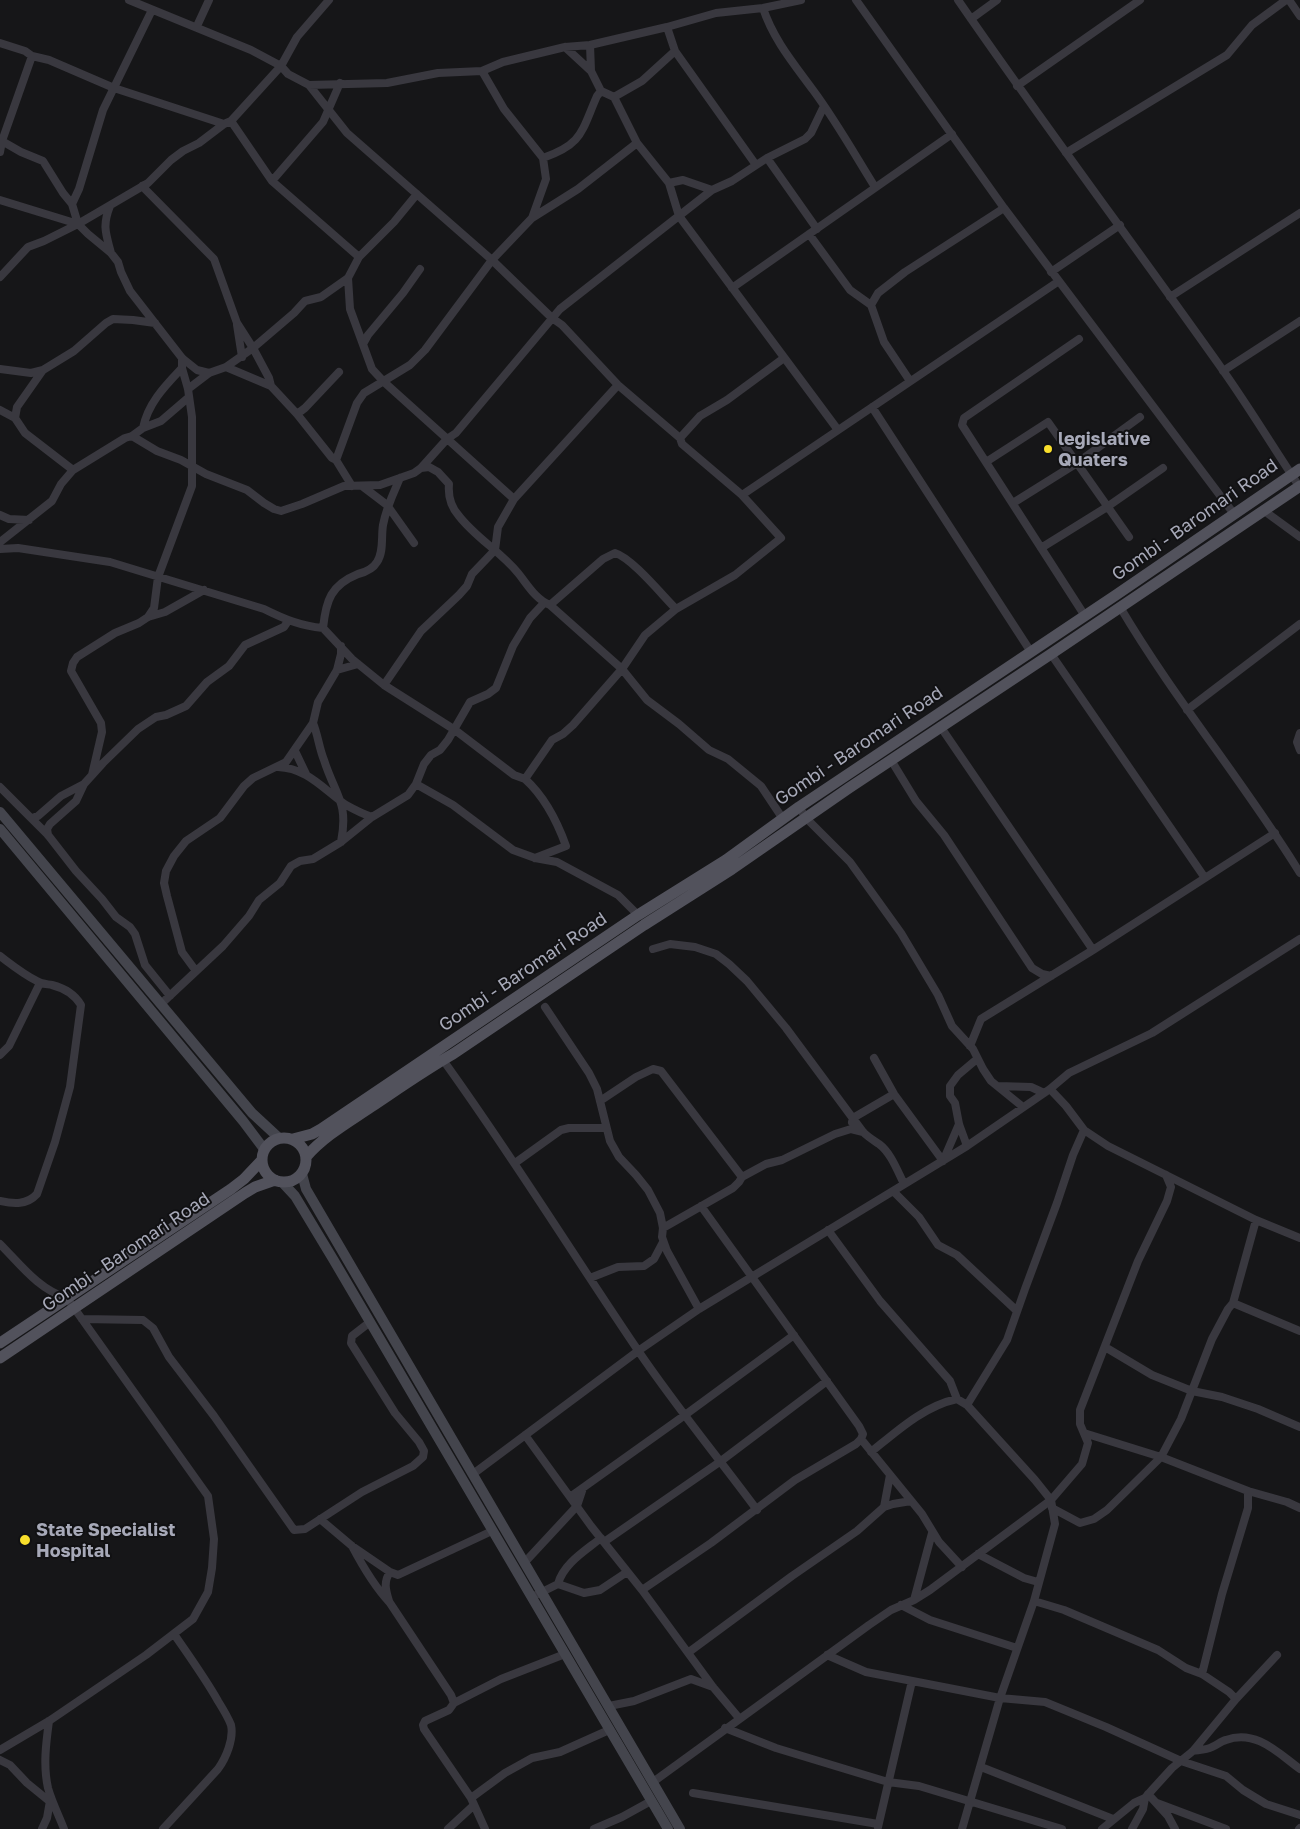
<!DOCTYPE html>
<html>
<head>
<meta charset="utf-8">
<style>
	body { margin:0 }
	canvas { display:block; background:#161618 }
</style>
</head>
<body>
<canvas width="1300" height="1829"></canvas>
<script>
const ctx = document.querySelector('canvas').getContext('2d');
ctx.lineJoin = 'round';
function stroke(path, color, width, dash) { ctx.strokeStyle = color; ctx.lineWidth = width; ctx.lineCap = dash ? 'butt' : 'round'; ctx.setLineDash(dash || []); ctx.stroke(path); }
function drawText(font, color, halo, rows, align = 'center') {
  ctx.font = font + ' "Golos Text",sans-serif'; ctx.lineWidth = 4; ctx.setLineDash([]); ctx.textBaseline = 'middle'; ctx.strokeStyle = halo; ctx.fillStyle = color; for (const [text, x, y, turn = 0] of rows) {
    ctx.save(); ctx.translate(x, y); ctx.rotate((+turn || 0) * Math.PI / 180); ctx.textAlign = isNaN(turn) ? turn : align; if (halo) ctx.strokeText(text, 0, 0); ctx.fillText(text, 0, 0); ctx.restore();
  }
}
stroke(new Path2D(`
	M 129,0 L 251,50 L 281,66 L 288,74 L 309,85 L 347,133 L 492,260 L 552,318 L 562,325 L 618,385 L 680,438 L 682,444 L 742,495 L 781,538 L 735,575 L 676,609 L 645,635 L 622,669 L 573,725 L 563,734 L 552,740 L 525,779 C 545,797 557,821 566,846 L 535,858
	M 856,0 L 1004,208 L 1234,514
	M 958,0 C 1044,125 1135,246 1222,369 C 1249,407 1273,447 1299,486
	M 1289,0 L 1300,16
	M 763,8 C 773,39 794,64 813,90 C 836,121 855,155 875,187
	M 971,19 L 997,0
	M 197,26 L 209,0
	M 667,27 L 675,51 L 756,165
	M 0,43 L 25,51 L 32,56 L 49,60 L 114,88 L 224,124
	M 590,45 L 591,71 L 601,91 L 614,97 L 637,143 L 669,183 L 679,216 L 838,430
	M 565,47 L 591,71
	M 482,71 L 504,109 L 543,158 C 583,144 581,132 597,96 L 601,91
	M 309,85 L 387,83 L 438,73 L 482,71 L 503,62 L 565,47 L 590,45 L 667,27 L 716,13 L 763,8 L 801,0
	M 1017,86 L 1140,0
	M 614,97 L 642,81 L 675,51
	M 231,121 L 272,181 L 359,257
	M 0,140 L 21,152 L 43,161 L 63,193 L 72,204 L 78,224 L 88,234 L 111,253 L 118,262 L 121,272 L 130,291 L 182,358 L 197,370 L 209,373
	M 0,152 L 2,141 L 32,56
	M 1066,153 L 1227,55 L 1252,25 L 1286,0
	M 767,158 L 817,229
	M 272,181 L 323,122 L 340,83
	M 669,183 L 683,180 L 712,190
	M 142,186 L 214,259 L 237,323 L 253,348 L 269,378 L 271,386
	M 0,200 L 78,224
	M 72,204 L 79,189 L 103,110 L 152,10
	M 110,206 C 102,226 106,234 111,253
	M 532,218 L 546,179 L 543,158
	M 809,234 L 850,290 L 871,305
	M 1051,272 L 1120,225
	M 0,277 L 28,247 L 44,241 L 78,224 L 148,183 L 171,160 L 183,151 L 199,143 L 224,124 L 231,121 L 281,66 L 297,37 L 329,0
	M 348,278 L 350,309 L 372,369 L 384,382 L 514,499
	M 732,288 L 952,134
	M 1170,297 L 1300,213
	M 237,325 L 242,357
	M 1079,339 L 964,418 L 962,425 L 1085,616
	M 363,344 L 368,335 L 403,293 L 420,269
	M 226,367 L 271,386 L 297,414 L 332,458 L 336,460 L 352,486
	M 0,369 L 31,373 L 43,370 L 74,351 L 106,323 L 113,319 L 133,320 L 155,323
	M 1223,371 L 1300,321
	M 910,381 L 884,342 L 871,305 L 878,293 L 905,272 L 1004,208
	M 188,389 L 209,373 L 226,367 L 253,348 L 294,313 L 305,301 L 321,297 L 348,278 L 359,257 L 394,222 L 417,194
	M 872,407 L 1031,652
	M 0,410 L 15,418 L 25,433 L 73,470
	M 297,414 L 305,408 L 339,372
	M 15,418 L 17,407 L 43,370
	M 143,428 C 148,403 165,386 182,368
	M 132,436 L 157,451 L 181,460 L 206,474 L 247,490 L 264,503 L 274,509 L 281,511 L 302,504 L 344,486 L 380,485 L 414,473 L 421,468 L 429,467 L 438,472 L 449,484 C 448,495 451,507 459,516 C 476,538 501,552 518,573 C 527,584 536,600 550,605 L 622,669 L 647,700 L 679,724 L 709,750 L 728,759 L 761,786 L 783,819
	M 680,438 L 700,416 L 727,400 L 784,358
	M 336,460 L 357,403 L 364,393 L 410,365 L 425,350 L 492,260 L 532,218 L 578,189 L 637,143
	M 986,462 L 1048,422 L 1129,537
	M 421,468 L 447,439 L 456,433 L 560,309 L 712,190 L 732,181 L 767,158 L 805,139 L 811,133 L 824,106
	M 362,486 L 387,505 L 414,543
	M 742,495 L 1059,281
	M 1013,503 L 1077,463 L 1140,417
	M 1263,510 L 1300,537
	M 0,515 L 9,519 L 29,520
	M 0,542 L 52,501 L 61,484 L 73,470 L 125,438 L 132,436 L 143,428 L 161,421 L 189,397
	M 1041,548 L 1107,507 L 1163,468
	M 0,549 L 18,548 L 110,562 L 264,609 C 284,619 301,626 323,628 L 352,659 L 384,685 L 455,730 L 514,775 L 525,779
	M 550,605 L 603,559 L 615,553 C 632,558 662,595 676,609
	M 1120,607 C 1175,700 1244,782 1300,873
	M 148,617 L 154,608 L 158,577 L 192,486 L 192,417 L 188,389 L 182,368 L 182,358
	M 323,628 C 326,600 331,585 358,574 C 366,572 373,569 377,562 C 384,552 381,537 383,525 C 386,508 393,494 400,478
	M 1051,654 L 1205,878
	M 337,670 L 358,664
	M 384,685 L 421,631 L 459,595 L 467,586 L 472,574 L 495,550 L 498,527 L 514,499 L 618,385
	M 1187,710 L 1300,624
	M 313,723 C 318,735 319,748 324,760 C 335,795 349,802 341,842
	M 940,726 L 1093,950
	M 1300,733 L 1297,742 L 1300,750
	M 295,751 L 306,774
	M 891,760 L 916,801 L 944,835 L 1032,968 L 1042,974 L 1051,976
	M 278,767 C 307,768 323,789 346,805 C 355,810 363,814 372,817
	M 92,775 L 102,732 L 101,723 L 71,671 L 73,663 L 77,657 L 115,633 L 139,623 L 148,617 L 165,612 L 204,590
	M 416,784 L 453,805 L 513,850 L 535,858 L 557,862 L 618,895 L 638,915
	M 0,787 L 48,835 L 76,871 L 102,899 L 116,917 L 130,927 L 135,934 L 145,965 L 170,996
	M 799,807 L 806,818 L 850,862 L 901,933 L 938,995 L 952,1026 L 973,1049 L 983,1069 L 991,1081 L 1023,1107
	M 32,818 L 38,816 L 61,796 L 84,784
	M 48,835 L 47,829 L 50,824 L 76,801 L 84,784 L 103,763 L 138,729 L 156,717 L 166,715 L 186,706 L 207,682 L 229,666 L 245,645 L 284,627 L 288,621
	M 653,949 L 670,944 L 695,947 L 716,954 L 729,964 L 747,981 L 786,1028 L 863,1132 C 868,1137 873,1140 879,1144 C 891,1153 897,1170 904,1184
	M 0,956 C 12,965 23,974 37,981 C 41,984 47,984 52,985 C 64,988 75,995 81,1005 L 70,1087 L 55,1142 L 37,1194 C 27,1205 14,1204 0,1201
	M 196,971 L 182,952 L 167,896 L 164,883 L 166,871 L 174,856 L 186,841 L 220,818 L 244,786 L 253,778 L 286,762 L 313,723 L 318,702 L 337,670 L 341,654 L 341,646
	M 161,1004 L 223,946 L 249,916 L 259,900 L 280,883 L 291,866 L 300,861 L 313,859 L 341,842 L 372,817 L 408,795 L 416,784 L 424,764 L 431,755 L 440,750 L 448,740 L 470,702 L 488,694 L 496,688 L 513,646 L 530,618 L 544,603
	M 545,1007 L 589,1073 L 597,1089 L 610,1141 L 619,1157 L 636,1175 L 648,1190 L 660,1213 L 663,1228 L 662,1237 L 667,1251 L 699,1309
	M 970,1046 L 981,1019 L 1093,950 L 1275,833
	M 0,1055 L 9,1046 L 40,983
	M 874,1058 L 894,1094 L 943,1161
	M 443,1060 C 511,1154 572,1253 637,1349 C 674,1404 717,1456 757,1510
	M 998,1086 L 1031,1087 L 1044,1093
	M 1050,1089 L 1066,1106 L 1084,1130 L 1108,1146 L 1256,1220 L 1300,1238
	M 600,1101 L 636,1077 L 653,1069 L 661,1071 L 742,1177 L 739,1182 L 733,1188 L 663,1228
	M 852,1122 L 853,1118 L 894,1094
	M 967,1146 L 959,1124 L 955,1103 L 950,1096 L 950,1086 L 958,1075 L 977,1059
	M 943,1161 L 959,1124
	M 515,1163 L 561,1130 L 569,1128 L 606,1128
	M 742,1177 L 766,1164 L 782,1160 L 835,1134 L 851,1129 L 863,1132
	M 893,1191 L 919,1217 L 938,1245 L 957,1255 L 1017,1311
	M 828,1230 L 880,1301 L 950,1381 L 957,1399
	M 0,1244 C 20,1264 39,1290 67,1298 L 208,1496 L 214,1539 L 212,1568 L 208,1592 L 193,1619 L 146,1655 L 49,1721 L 0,1750
	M 590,1278 L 618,1267 L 644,1266 L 654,1259 L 663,1242
	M 1233,1303 L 1300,1331
	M 82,1319 L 143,1320 L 153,1328 L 169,1357 L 214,1416 L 294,1530 L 305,1529 L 362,1492 L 413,1466 L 423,1457 L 424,1451 L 419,1442 L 395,1413 L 351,1343 L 352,1336 L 370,1322
	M 1105,1347 L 1152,1375 L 1192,1391 L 1222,1397 L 1258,1409 L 1300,1427
	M 967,1405 L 1007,1340 L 1025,1289 L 1057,1203 L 1073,1155 L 1084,1130
	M 1084,1433 L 1161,1457 L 1248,1491 L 1287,1502 L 1300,1508
	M 525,1435 L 591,1526 L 642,1590 L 713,1687 L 739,1718
	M 861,1439 L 922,1514 L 939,1542 L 962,1567
	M 871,1452 C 897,1431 924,1406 957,1399 L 967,1405 L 1035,1480 L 1051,1500 L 1055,1524 L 1034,1601 L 1000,1698 L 962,1829
	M 473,1474 L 638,1351 L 699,1309 L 967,1146 L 1050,1089 L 1069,1073 L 1152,1033 L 1300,939
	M 570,1497 L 685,1415 L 794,1335
	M 884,1507 L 890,1475
	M 1052,1508 L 1080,1523 L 1094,1519 L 1107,1510 L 1161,1457 L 1181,1419 L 1212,1339 L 1228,1309 L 1233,1303 L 1256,1220
	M 320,1519 L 352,1546 L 390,1572 L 398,1575 L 492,1531
	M 604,1542 L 721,1461 L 827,1381
	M 352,1546 C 363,1567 374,1586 390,1603 L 451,1695 L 454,1703 L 449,1710 L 425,1721 L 423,1725 L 424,1729 L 471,1798 L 485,1829
	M 978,1554 L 1024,1578 L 1038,1582
	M 525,1562 L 577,1506 L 583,1488
	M 558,1584 L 584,1593 L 600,1590 L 627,1572
	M 642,1590 L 711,1543 L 795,1480 L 856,1444 L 861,1439 L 863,1434 L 859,1426 L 701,1206
	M 532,1597 L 558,1584 C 563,1564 585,1551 601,1538
	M 914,1600 L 932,1533
	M 389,1601 C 386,1591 383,1582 390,1572
	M 1034,1601 L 1064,1610 L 1158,1650 L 1186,1668 L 1202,1674 L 1229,1692 L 1236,1699
	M 901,1605 L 930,1620 L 1017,1648
	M 689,1652 L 792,1576 L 857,1531 L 884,1507 L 893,1504 L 911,1501
	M 827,1655 L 866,1672 L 1000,1698 L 1045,1702 L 1106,1727 L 1181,1761 L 1226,1776 L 1243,1790 L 1266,1804 L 1300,1815
	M 1202,1674 L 1222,1594 L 1248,1508 L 1248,1491
	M 454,1703 L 501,1679 L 565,1654
	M 609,1706 L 634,1701 L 691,1679 L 713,1687
	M 49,1721 C 46,1743 43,1766 48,1788 C 52,1802 59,1816 64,1829
	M 725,1728 L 776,1748 L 888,1782 L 919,1786 L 1062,1829
	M 1193,1751 C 1199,1750 1206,1750 1212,1747 C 1217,1745 1221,1741 1226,1740 C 1256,1729 1278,1753 1300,1769
	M 0,1760 L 10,1765 L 27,1783 L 54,1805
	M 981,1767 L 1113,1819
	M 653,1782 L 869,1625 L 891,1610 L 914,1600 L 930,1590 L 1051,1500 L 1082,1464 L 1088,1443 L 1080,1424 L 1080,1410 L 1138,1261 L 1167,1201 L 1171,1187 L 1166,1175
	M 693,1793 L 878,1824
	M 1148,1794 L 1168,1816 L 1175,1829
	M 471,1798 L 505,1773 L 532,1758 L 560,1752 L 609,1730
	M 1157,1803 L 1226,1829
	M 878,1827 L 912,1681
	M 42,1829 L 47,1818 L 50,1801
	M 163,1829 L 218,1769 C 226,1758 234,1739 231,1725 C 228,1717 223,1709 218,1701 C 205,1678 189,1656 174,1634
	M 448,1829 L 473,1806
	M 594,1829 L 622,1817 L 651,1801
	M 1102,1829 L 1134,1803 L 1145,1798
	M 1132,1829 L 1143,1809 L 1145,1798 L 1152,1790 L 1172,1768 L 1193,1751 L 1236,1699 L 1277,1655
	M 1299,1829 L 1300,1828`), '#39383f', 8);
stroke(new Path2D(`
	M 0,812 L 252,1113 L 279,1138
	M 0,829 L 243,1121 L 264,1149
	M 302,1174 L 306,1189 L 680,1829
	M 282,1182 L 295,1196 L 333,1259 L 668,1829`), '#44454d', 10);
stroke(new Path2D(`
	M262 1160a22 22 0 1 1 44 0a22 22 0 1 1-44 0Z
	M 293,1139 L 312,1134 L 321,1129 L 638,915 L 726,860 L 799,807 L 1116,595 L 1300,469
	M 306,1157 C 324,1136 349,1122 371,1107 C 398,1089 425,1070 453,1054 L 644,925 L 732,869 L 849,788 L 1051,654 L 1300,486
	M 0,1343 L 231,1189 L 244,1179 L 262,1160
	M 0,1358 L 245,1193 L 255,1187 L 275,1180`), '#52525c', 11);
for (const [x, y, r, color] of [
	[1048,449,5,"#f9df2c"],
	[25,1540,6,"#f9df2c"]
]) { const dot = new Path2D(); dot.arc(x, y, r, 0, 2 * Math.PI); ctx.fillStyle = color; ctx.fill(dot); stroke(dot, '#111113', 2); }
drawText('bold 18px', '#a7a9b8', '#111113', [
	["legislative",1058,439],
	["Quaters",1058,460],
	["State Specialist",36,1530],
	["Hospital",36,1551]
], 'left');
drawText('18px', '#a7a9b8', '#111113', [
	["Gombi - Baromari Road",1195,520,-35],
	["Gombi - Baromari Road",859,746,-34],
	["Gombi - Baromari Road",523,972,-34],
	["Gombi - Baromari Road",126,1252,-34]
]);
</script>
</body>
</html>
